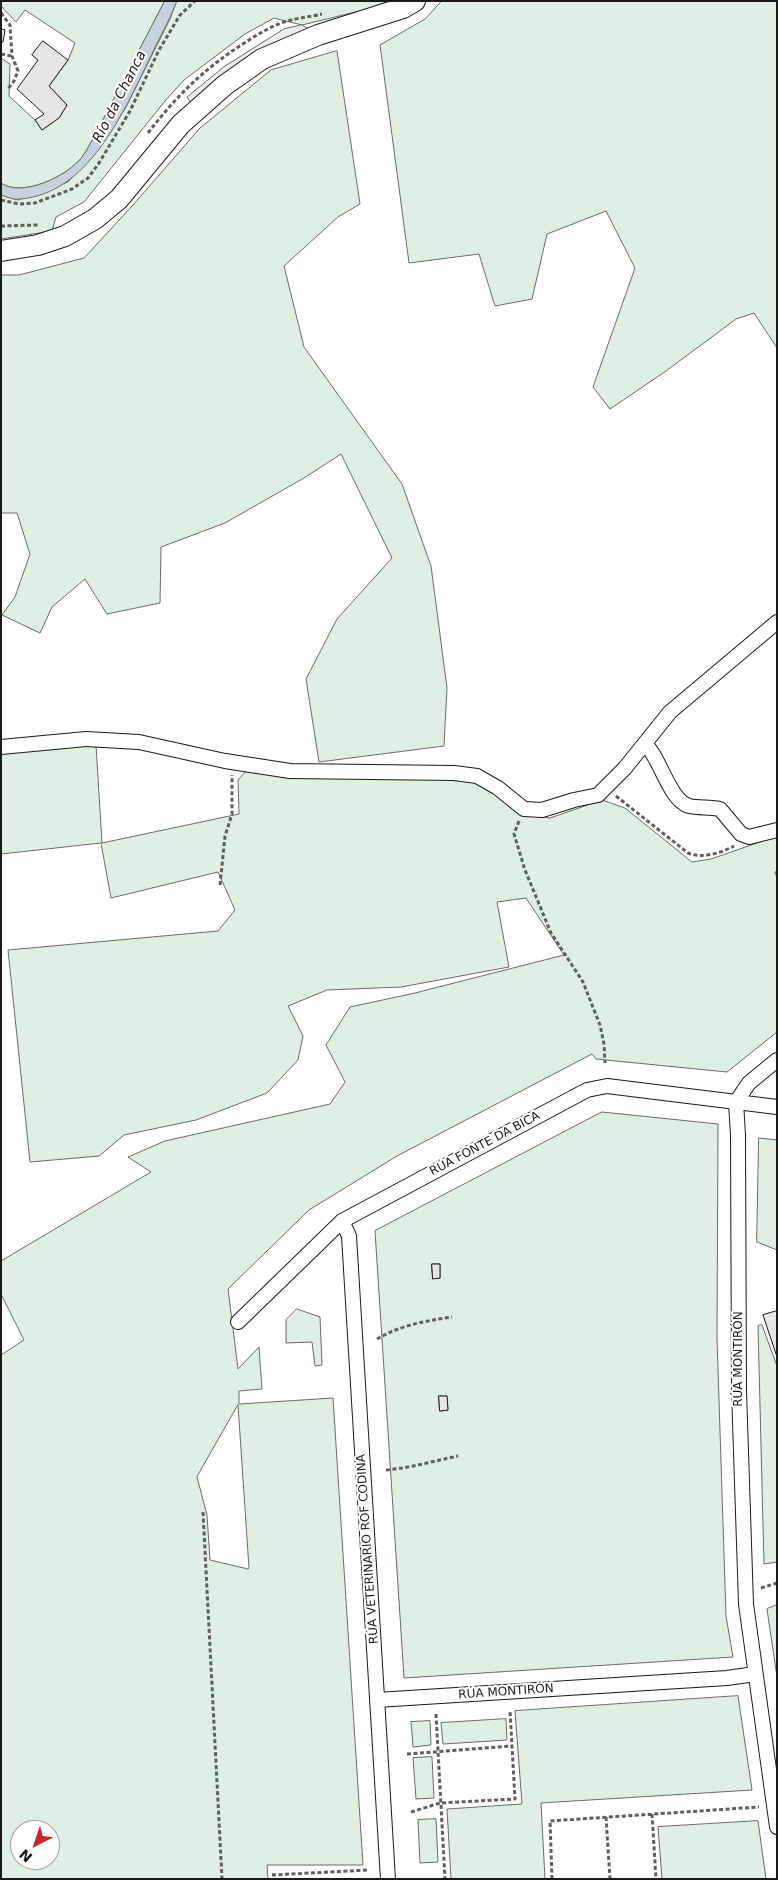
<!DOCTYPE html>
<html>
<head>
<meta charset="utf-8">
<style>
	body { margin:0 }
	#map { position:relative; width:778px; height:1880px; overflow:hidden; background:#fff; font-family:"DejaVu Sans",sans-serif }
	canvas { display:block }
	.frame { position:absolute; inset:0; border:2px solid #1a1a1a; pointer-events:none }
	.north { position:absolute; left:10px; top:1820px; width:50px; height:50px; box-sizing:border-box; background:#fff; border:1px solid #a3a3a3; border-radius:50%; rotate:221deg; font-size:14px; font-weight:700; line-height:20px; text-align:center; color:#1a1a1a }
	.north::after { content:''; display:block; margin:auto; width:18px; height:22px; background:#c62828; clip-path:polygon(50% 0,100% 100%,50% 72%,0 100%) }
</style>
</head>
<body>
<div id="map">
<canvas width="778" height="1880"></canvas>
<div class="frame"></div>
<div class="north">N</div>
</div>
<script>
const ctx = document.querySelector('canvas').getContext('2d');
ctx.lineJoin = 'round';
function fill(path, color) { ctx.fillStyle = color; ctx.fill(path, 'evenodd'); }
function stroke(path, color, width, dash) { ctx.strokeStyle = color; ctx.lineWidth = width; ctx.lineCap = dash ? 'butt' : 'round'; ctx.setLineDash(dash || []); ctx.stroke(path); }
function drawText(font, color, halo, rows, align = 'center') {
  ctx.font = font + ' "DejaVu Sans",sans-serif'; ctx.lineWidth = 4; ctx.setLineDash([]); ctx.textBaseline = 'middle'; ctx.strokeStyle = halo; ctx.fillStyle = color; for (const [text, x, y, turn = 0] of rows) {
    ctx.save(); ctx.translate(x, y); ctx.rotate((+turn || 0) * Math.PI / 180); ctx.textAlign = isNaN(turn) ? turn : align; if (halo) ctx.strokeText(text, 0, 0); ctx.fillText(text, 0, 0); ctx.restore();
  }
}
const green = new Path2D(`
	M 1,1 L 165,1 L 94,137 C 90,143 87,151 82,157 C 68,176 22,198 1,183 L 1,58 L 10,64 L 9,96 L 35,120 L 42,130 L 59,118 L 67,105 L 49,86 L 68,60 L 75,43 L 25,10 L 16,22 L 1,6 Z
	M 177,1 L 390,1 L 368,9 L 302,25 L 274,18 L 245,34 L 184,80 L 165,101 L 84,202 L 56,217 L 52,231 L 1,239 L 1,195 L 18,200 L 68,182 L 111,130 L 126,107 L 170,19 Z
	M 442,1 L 777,1 L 777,348 L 754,313 L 736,319 L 666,371 L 610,409 L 593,387 L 635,268 L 606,211 L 547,234 L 532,299 L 495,306 L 479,254 L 409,263 L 380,45 L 425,19 Z
	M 337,51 L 360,204 L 338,217 L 284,266 L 304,347 L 402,484 L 431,566 L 447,688 L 444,746 L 319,762 L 306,679 L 337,619 L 392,558 L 341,454 L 304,478 L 225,523 L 161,547 L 160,603 L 107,614 L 85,579 L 52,607 L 40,633 L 2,615 L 15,597 L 30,554 L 17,513 L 1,513 L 1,275 L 19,275 L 84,258 L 133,205 L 200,128 L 271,70 Z
	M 96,745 L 102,843 L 239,814 L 238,780 L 246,771 L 312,778 L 408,775 L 466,778 L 502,798 L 522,814 L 550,818 L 602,800 L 625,808 L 692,862 L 711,859 L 777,836 L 777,871 L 775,872 L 777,878 L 777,1032 L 727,1072 L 596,1059 L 592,1054 L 397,1156 L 309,1210 L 228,1289 L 238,1369 L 259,1347 L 262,1389 L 239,1391 L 239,1404 L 333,1398 L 363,1865 L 267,1865 L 268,1879 L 1,1879 L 1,1355 L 24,1340 L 1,1294 L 1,1261 L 151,1172 L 128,1157 L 165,1141 L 330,1104 L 345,1082 L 326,1045 L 350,1007 L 415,993 L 564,955 L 526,898 L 497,902 L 509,967 L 401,987 L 327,990 L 288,1006 L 303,1036 L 298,1060 L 267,1093 L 196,1120 L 124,1135 L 99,1156 L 30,1162 L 8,950 L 218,931 L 235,910 L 218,872 L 111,898 L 101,843 L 1,854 L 1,752 ZM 238,1405 L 249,1568 L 248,1569 L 210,1560 L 207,1515 L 197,1477 ZM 20,1830 L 50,1830 L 50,1860 L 20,1860 Z
	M 602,1112 L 718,1124 L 717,1338 L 726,1616 L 733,1657 L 404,1678 L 375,1231 ZM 432,1264 L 440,1264 L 440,1278 L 433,1278 ZM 439,1396 L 447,1396 L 448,1410 L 440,1411 Z
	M 759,1138 L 777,1140 L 777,1250 L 757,1242 Z
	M 297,1309 L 320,1317 L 322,1365 L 315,1366 L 312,1342 L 286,1343 L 286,1320 Z
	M 762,1325 L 777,1366 L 777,1562 L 764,1564 L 758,1326 Z
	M 777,1605 L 777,1677 L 767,1609 Z
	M 738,1696 L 752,1790 L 541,1803 L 545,1879 L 451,1879 L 447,1809 L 522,1804 L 515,1711 Z
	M 506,1719 L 507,1740 L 443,1744 L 441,1723 Z
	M 430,1721 L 431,1745 L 413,1747 L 411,1722 Z
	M 432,1757 L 434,1798 L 416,1799 L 413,1758 Z
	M 436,1819 L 438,1862 L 420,1863 L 418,1820 Z
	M 758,1821 L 766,1879 L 662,1879 L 658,1827 Z`);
fill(green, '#e0efe3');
stroke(green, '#6a6a6a', 1);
const parking = new Path2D(`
	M 302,25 L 318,35 L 196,111 L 187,97 L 225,66 L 284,29 Z`);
fill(parking, '#ededed');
stroke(parking, '#6a6a6a', 1);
const water = new Path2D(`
	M 165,1 L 177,1 C 169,22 158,40 149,60 C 123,113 88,194 20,199 C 14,200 7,197 1,195 L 1,183 C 22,198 68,176 82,157 C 87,151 90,143 94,137 Z`);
fill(water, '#c6d2dc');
stroke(water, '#6a6a6a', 1);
const building = new Path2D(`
	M 1,29 L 5,30 L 3,42 L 1,42 Z
	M 43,41 L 68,60 L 49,86 L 67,105 L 59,118 L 42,130 L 35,120 L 44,114 L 17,89 L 38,60 L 32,55 Z
	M 432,1264 L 440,1264 L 440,1278 L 433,1279 Z
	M 777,1311 L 777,1357 L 763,1315 Z
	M 439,1396 L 447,1396 L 448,1410 L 440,1411 Z`);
fill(building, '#e6e6e6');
stroke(building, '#1a1a1a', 1);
const street = new Path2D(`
	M 645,744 C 660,757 669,800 689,806 C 698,808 710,807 720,809 L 741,834 L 749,837 L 777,830
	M 1,747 L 86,739 L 139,742 L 225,761 L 290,771 L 454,773 L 477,776 L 498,788 L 524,809 L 542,810 L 574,800 L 598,795 L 625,768 L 670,712 L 777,622
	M 777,1060 L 749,1083 L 736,1102 L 738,1135 L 739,1391 L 746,1604 L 777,1827
	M 342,1221 L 349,1236 L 388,1879
	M 238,1322 L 342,1221 L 587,1090 L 607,1086 L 777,1107
	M 377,1700 L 727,1678 L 755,1674`);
const secondary = new Path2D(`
	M 1,251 L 38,245 L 65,236 L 95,219 L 119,199 L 181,124 L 225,85 L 262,59 L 318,35 L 403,8 L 415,1`);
stroke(street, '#1a1a1a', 16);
stroke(secondary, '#1a1a1a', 22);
stroke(new Path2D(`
	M 1,13 L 10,25 L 12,56 L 18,71 L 14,81 L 8,89
	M 1,54 L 12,56
	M 148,133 C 177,95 206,67 246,42 C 258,34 270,27 284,22 C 296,18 309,17 322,14
	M 1,200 L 19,204 L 35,203 L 72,189 L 88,178 L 99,163 L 130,111 L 159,50 L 180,15 L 195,1
	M 1,226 L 38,225
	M 616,796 L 688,853 C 702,859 721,853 734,846
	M 519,821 L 514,834 L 525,870 L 551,933 L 583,982 L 600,1025 L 604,1044 L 605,1063
	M 220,885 L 225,836 L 232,814 L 232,775
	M 377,1339 C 401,1325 425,1321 452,1317
	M 386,1470 C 410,1468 434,1461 458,1456
	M 203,1512 L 222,1879
	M 761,1588 L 777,1583
	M 436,1714 L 445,1879
	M 407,1754 L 512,1746
	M 411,1812 L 440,1803 L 515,1799 L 510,1711
	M 652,1814 L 656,1879
	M 606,1817 L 610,1879
	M 272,1875 L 368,1870
	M 552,1879 L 550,1821 L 759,1807`), '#5f5f5f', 3, [4, 2.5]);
stroke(street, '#fff', 14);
stroke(secondary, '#fff', 20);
drawText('12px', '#1a1a1a', '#fff', [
	["RÚA FONTE DA BICA",485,1144,-28],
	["RÚA MONTIRÓN",739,1359,-90],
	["RÚA VETERINARIO ROF CODINA",368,1549,-94],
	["RÚA MONTIRÓN",506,1692,-4]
]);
drawText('italic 14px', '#1a1a1a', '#fff', [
	["Río da Chanca",120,97,-63]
]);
</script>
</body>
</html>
